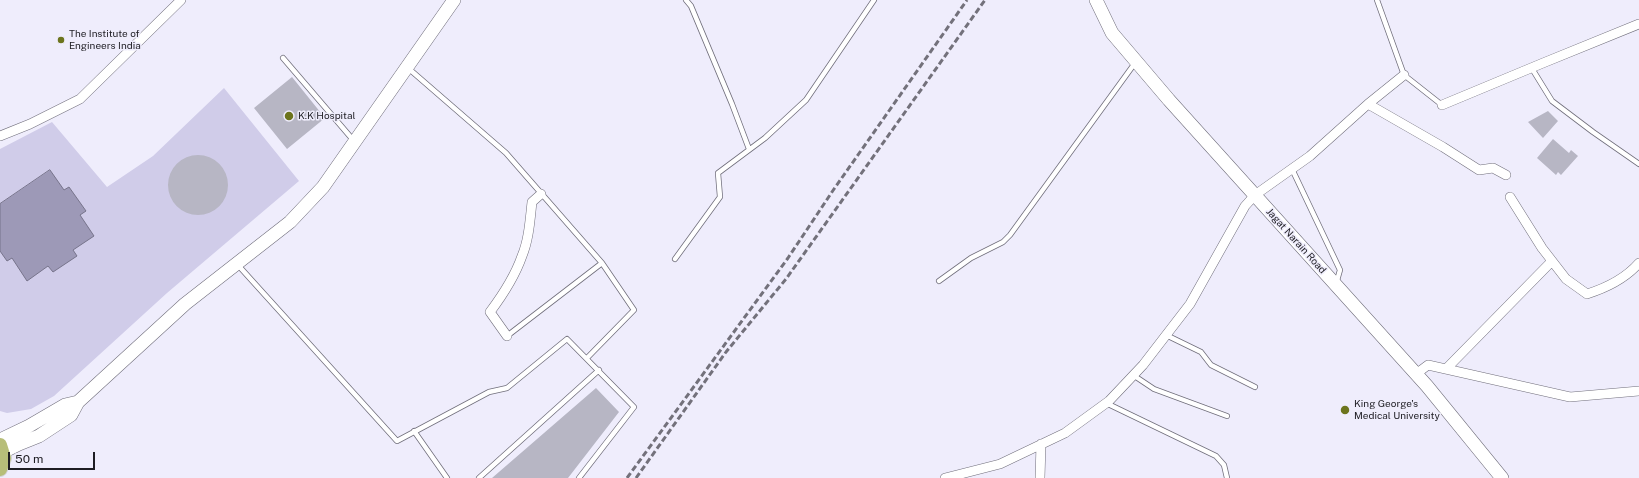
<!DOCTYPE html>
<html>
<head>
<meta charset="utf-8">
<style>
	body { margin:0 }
	#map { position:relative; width:1639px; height:478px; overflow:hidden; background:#efedfc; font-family:"Public Sans",sans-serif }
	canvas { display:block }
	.scale { position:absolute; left:8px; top:452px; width:87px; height:18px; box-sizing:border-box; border:2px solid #1e1d23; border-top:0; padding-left:5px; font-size:12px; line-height:14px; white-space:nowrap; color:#1e1d23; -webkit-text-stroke:3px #efedfc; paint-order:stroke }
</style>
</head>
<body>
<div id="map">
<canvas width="1639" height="478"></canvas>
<div class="scale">50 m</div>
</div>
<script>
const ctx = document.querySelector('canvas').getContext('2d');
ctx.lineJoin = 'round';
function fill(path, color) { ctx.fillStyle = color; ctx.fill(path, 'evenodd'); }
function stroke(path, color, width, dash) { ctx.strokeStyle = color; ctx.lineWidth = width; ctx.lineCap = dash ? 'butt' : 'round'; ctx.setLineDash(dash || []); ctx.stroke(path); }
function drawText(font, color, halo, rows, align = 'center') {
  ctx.font = font + ' "Public Sans",sans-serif'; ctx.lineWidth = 3; ctx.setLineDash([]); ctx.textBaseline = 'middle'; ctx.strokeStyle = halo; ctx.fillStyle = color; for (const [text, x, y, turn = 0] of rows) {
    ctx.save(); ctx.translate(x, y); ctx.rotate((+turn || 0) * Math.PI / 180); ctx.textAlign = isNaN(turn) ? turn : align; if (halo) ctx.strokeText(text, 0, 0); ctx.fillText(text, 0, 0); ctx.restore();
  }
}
fill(new Path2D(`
	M 224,88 L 299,181 L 167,293 L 54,396 L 31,409 L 7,413 L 0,411 L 0,149 L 52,122 L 107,187 L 153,156 Z`), '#d0cce9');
const water = new Path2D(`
	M 50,170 L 64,190 L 69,187 L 86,211 L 80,215 L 94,236 L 73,250 L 77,256 L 53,272 L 48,266 L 27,281 L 12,258 L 7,261 L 0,251 L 0,204 Z`);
fill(water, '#9d99b7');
stroke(water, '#77748b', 1);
fill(new Path2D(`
	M 292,77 L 325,118 L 287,149 L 254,108 Z
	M 1548,111 L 1558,121 L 1543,138 L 1528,122 Z
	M 1553,139 L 1569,153 L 1571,150 L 1578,156 L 1561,175 L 1558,172 L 1556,175 L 1537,158 Z
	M168 185a30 30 0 1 1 60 0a30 30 0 1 1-60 0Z
	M 596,388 L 619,412 L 568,478 L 492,478 Z`), '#b7b6c4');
const lane = new Path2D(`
	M 686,0 L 691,6 L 732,104 L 749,149
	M 1377,0 L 1404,75 L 1442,105
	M 283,58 L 354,141
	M 1531,67 L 1552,101 L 1593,132 L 1639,164
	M 408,68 L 506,153 L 602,263
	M 1292,169 L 1340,270 L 1336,284
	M 675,259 L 720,197 L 718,173 L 765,138 L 806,100 L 874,0
	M 237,264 L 397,441 L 489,392 L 507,388 L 567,339 L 634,407 L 579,478
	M 939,281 L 971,258 L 1003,242 L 1010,235 L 1135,63
	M 1166,335 L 1201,352 L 1211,365 L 1255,387
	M 507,336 L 602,263 L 634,310 L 587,358
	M 1133,375 L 1154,389 L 1227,416
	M 1106,403 L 1216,456 L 1224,465 L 1227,478
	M 414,431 L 447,478
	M 479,478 L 599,370`);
const street = new Path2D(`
	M 1368,104 L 1443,147 L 1479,170 L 1493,168 L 1506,175
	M 1442,105 L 1543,63 L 1639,24
	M 0,136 L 30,124 L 80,99 L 181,0
	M 1510,197 L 1542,248 L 1566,279 L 1587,294 C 1606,288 1625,279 1639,263
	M 507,336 L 490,312 C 502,296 515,276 522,256 C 529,239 530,220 532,202 L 541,194
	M 1446,369 L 1552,261
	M 1416,374 L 1428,365 L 1570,397 L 1639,391
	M 945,478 L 1000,464 L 1065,433 L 1109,401 L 1143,365 L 1190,304 L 1245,206 L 1255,195 L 1310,156 L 1368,104 L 1404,75
	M 1040,478 L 1041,444`);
const secondary = new Path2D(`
	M 1096,0 L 1112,33 L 1169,100 L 1427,386 L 1502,478
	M 0,440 L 29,426 L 65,405 L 78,402
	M 3,452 L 19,444 L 39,436 L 71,415 L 78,402 L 185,304 L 290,222 L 323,187 L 454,0`);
const primary = new Path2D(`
	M 0,445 L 4,458 L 0,469`);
stroke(lane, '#706e7b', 6);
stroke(street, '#706e7b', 10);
stroke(secondary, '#706e7b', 14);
stroke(primary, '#d2d2d3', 16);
stroke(lane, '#fff', 4.5);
stroke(street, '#fff', 9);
stroke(secondary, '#fff', 13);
stroke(primary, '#b7be79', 14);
stroke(new Path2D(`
	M 627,478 L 788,258 L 834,189 L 967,0
	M 636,478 L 726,352 L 786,279 L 985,0`), '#73717b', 3, [6, 3]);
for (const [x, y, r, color] of [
	[61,40,4,"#6c741d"],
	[289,116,5,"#6c741d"],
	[1345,410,5,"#6c741d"]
]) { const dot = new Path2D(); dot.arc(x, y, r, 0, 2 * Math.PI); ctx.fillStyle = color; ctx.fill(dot); stroke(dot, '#efedfc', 1.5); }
drawText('10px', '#1e1d23', '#efedfc', [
	["The Institute of",69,34],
	["Engineers India",69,46],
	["K.K Hospital",298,116],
	["King George's",1354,404],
	["Medical University",1354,416]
], 'left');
drawText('10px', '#1e1d23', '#efedfc', [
	["Jagat Narain Road",1296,241,48]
]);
</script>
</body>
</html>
